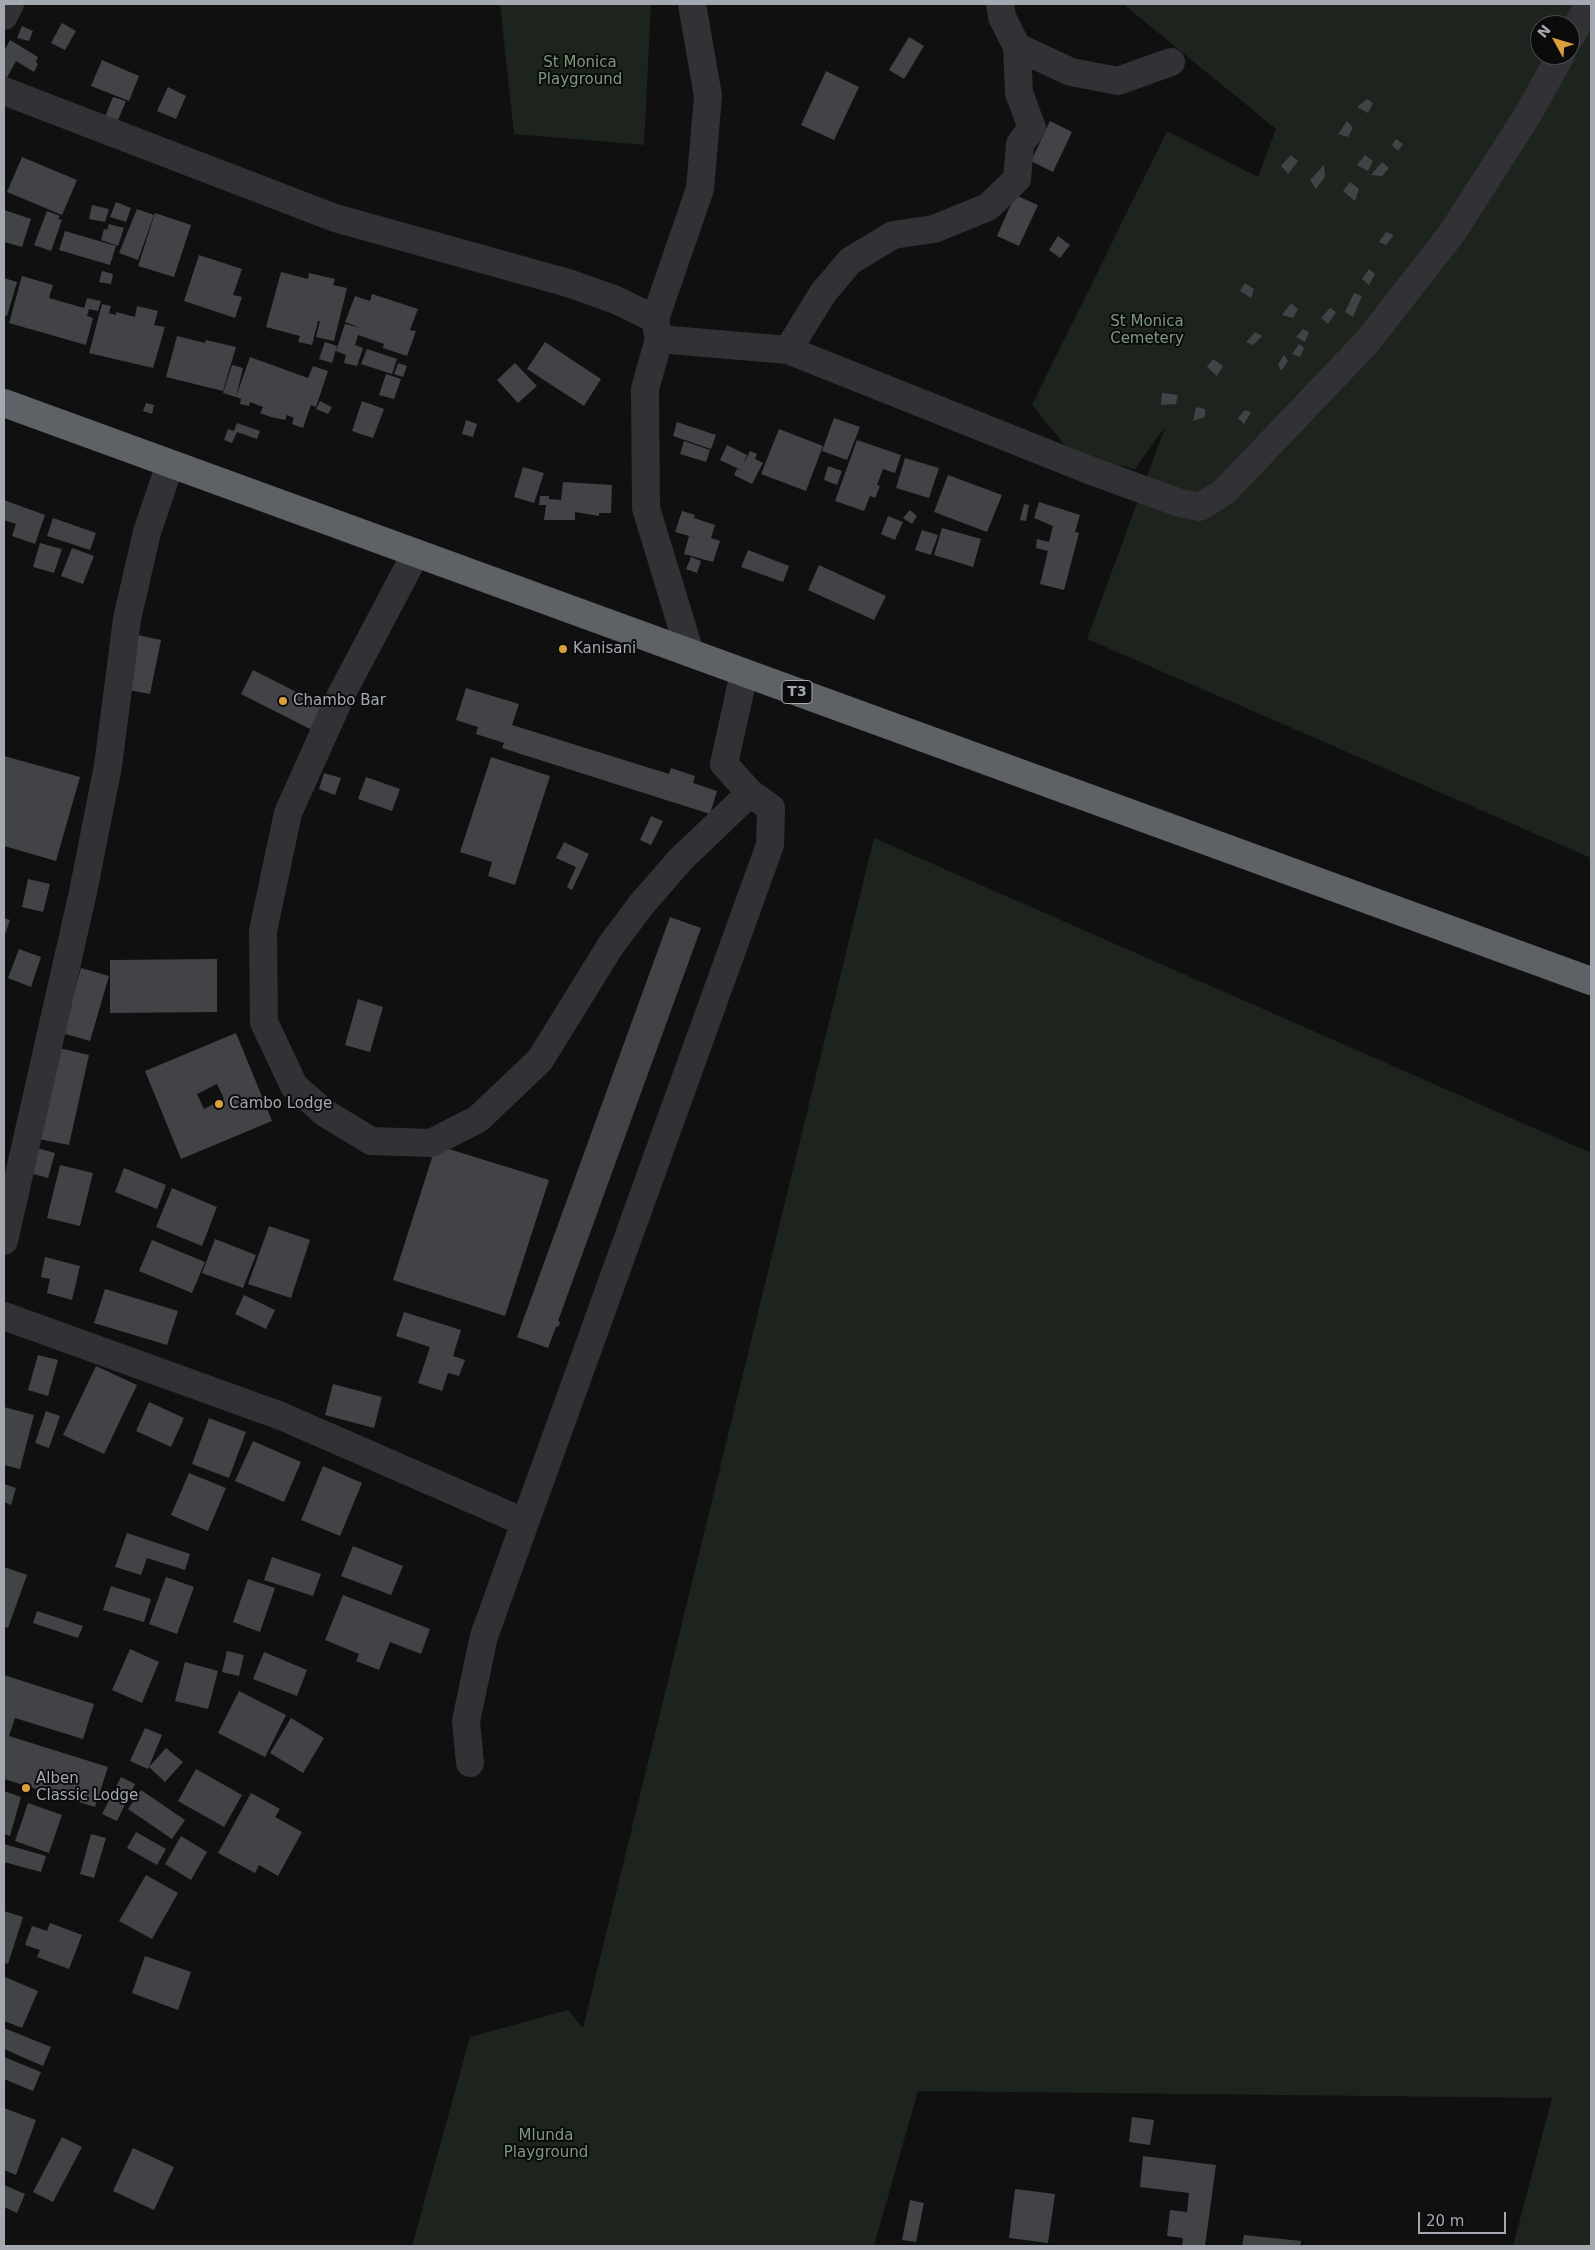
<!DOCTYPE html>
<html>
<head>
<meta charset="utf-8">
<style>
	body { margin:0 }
	#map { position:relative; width:1595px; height:2250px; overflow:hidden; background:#101011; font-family:"DejaVu Sans",sans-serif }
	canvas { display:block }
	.frame { position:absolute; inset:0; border:5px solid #a3a8b1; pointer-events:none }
	.north { position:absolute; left:1530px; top:15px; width:50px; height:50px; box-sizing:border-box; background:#0b0b0c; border:1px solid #484a4e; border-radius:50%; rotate:309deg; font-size:14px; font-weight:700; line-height:20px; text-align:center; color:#a3a8b1 }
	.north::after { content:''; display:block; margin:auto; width:18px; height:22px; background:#dc9f3d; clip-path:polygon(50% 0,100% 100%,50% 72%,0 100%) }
	.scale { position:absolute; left:1418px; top:2212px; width:88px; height:22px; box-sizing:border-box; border:2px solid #a3a8b1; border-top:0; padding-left:6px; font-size:15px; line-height:18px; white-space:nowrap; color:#a3a8b1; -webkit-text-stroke:4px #0b0b0c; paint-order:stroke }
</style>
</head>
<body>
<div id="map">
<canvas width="1595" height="2250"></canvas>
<div class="frame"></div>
<div class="north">N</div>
<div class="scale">20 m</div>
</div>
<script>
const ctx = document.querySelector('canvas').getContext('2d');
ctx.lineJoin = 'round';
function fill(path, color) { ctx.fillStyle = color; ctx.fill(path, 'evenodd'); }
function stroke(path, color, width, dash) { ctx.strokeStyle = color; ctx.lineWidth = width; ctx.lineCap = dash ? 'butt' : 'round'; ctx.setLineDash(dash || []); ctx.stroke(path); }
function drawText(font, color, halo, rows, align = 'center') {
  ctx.font = font + ' "DejaVu Sans",sans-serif'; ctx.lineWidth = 4; ctx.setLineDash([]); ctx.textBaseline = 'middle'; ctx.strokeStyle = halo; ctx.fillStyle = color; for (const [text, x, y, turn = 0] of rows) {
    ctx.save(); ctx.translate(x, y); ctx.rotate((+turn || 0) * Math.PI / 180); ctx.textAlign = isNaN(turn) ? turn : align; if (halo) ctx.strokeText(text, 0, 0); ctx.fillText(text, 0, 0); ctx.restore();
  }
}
fill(new Path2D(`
	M 500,4 L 651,4 L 644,145 L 514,134 Z
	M 1123,4 L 1591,4 L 1591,858 L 1087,639 L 1165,427 L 1135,469 L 1073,455 L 1032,405 L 1167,131 L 1258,177 L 1276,129 ZM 1540,25 L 1570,25 L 1570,55 L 1540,55 Z
	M 874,838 L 1591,1153 L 1591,2246 L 1513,2246 L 1552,2098 L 918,2091 L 874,2246 L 412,2246 L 470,2037 L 568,2010 L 583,2028 Z`), '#1d231d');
fill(new Path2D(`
	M 62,23 L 76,31 L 65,50 L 51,43 Z
	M 22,26 L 33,31 L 29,41 L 17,38 Z
	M 909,37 L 924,46 L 904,79 L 889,70 Z
	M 10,40 L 38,57 L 36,62 L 38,64 L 34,72 L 16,61 L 4,83 L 4,51 Z
	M 102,60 L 139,76 L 129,101 L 91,86 Z
	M 826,71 L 859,87 L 834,140 L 801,125 Z
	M 168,87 L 186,96 L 176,119 L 157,111 Z
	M 113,97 L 126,101 L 115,127 L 103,122 Z
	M 1367,99 L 1373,103 L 1368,113 L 1357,107 Z
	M 1050,121 L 1072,132 L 1053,172 L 1031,161 Z
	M 1347,121 L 1353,128 L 1348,137 L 1338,134 Z
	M 1396,139 L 1403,144 L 1398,151 L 1392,145 Z
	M 1291,155 L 1298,161 L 1288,174 L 1281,166 Z
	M 1365,155 L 1373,161 L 1368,171 L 1357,165 Z
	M 22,157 L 77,180 L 62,215 L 7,192 Z
	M 1382,162 L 1389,168 L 1382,176 L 1371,175 Z
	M 1324,165 L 1325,177 L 1316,189 L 1310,180 Z
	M 1350,182 L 1359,189 L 1355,201 L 1343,191 Z
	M 1015,195 L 1038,205 L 1019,246 L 997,236 Z
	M 116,202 L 131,208 L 126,222 L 110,217 Z
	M 92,205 L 109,209 L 105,222 L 89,219 Z
	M 137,209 L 154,215 L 138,260 L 119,253 Z
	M 4,210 L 31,219 L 22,247 L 4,242 Z
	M 47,211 L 60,216 L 58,219 L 62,220 L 51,251 L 34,245 Z
	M 155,213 L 191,225 L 174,277 L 138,266 Z
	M 109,224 L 124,228 L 118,246 L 101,240 L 104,229 L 107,230 Z
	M 65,231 L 116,246 L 110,265 L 59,250 Z
	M 1386,232 L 1394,235 L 1386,245 L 1379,242 Z
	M 1058,236 L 1070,245 L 1060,258 L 1049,250 Z
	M 199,255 L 242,269 L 233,295 L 242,297 L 235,318 L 184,301 Z
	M 1369,269 L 1375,274 L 1369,285 L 1362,279 Z
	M 102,271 L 113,274 L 111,284 L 99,282 Z
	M 281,272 L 308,279 L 309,273 L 335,279 L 333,285 L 347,288 L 334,341 L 316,337 L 320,321 L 318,321 L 312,345 L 298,342 L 300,336 L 266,327 Z
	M 22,276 L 53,285 L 49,298 L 84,308 L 87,298 L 101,301 L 98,311 L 89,309 L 87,316 L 93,318 L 86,345 L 9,323 Z
	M 4,278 L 17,282 L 7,316 L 4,315 Z
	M 1245,283 L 1254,289 L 1251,298 L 1240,291 Z
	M 1354,293 L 1362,296 L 1353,317 L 1345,312 Z
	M 372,294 L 418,309 L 410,330 L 416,331 L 407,356 L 383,348 L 384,344 L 358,335 L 355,345 L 363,348 L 357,366 L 344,363 L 346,355 L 336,351 L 345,324 L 361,328 L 345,322 L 355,296 L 370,301 Z
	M 1291,303 L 1298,309 L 1293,318 L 1282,315 Z
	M 102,304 L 111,306 L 109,313 L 116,315 L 116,312 L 135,317 L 137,306 L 158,311 L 154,325 L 165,327 L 153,368 L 89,353 Z
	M 1330,308 L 1336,312 L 1328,324 L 1321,318 Z
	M 1303,329 L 1309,332 L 1305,342 L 1296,337 Z
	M 1255,332 L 1262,336 L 1253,345 L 1246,342 Z
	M 177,336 L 205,343 L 206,340 L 236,347 L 223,391 L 166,377 Z
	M 325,342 L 337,346 L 332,363 L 319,359 Z
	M 545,342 L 601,379 L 584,406 L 527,369 Z
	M 1299,344 L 1304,348 L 1300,357 L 1292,354 Z
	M 367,349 L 397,359 L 392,374 L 361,364 Z
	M 1284,355 L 1288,361 L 1281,371 L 1278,364 Z
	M 250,357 L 308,378 L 313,366 L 328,371 L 316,407 L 311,405 L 303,428 L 292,424 L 294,418 L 287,415 L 285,420 L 271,417 L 260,413 L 263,407 L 250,402 L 249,406 L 240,404 L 241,399 L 236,397 Z
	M 1213,359 L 1223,366 L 1217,376 L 1207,367 Z
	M 398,363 L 407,366 L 403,377 L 394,374 Z
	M 515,363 L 537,386 L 518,403 L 497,380 Z
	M 232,365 L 243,368 L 236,397 L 223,393 Z
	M 386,374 L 401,379 L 394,399 L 379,395 Z
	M 1162,393 L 1178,395 L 1176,404 L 1161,405 Z
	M 320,401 L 332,407 L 328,414 L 316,409 Z
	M 362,401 L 384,409 L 373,438 L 352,431 Z
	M 146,403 L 154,405 L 152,414 L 143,411 Z
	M 1196,407 L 1205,409 L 1205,417 L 1193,421 Z
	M 1245,410 L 1251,412 L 1244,424 L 1238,418 Z
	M 834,418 L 860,427 L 847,460 L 822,451 Z
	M 466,420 L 477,424 L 473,437 L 462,434 Z
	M 677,422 L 716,435 L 711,449 L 673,436 Z
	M 237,423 L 260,431 L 257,439 L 237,432 L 232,443 L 224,440 L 228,429 L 234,431 Z
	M 779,429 L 823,446 L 806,491 L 761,474 Z
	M 857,440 L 901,455 L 895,473 L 883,469 L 877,485 L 880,486 L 875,498 L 870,496 L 864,511 L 835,501 Z
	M 684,441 L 710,450 L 706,462 L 680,454 Z
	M 727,445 L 747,455 L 742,467 L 750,451 L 757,454 L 755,459 L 763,463 L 752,484 L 734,475 L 737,469 L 743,471 L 720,460 Z
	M 905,458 L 939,468 L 929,498 L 896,488 Z
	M 828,466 L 842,471 L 837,485 L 824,480 Z
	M 523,467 L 544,473 L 534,503 L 514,497 Z
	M 948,475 L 1002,495 L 987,532 L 934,512 Z
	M 563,482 L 612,485 L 611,513 L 599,513 L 599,516 L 575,512 L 575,520 L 544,520 L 546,505 L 539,505 L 540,496 L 549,496 L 549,499 L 561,500 Z
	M 4,500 L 45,515 L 35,544 L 12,536 L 16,524 L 4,520 Z
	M 1039,502 L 1080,515 L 1075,532 L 1079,533 L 1064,590 L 1040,584 L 1048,551 L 1036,548 L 1037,539 L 1049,542 L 1053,526 L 1034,518 Z
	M 1024,504 L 1029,505 L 1026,521 L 1020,520 Z
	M 910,510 L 917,516 L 912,524 L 903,518 Z
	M 682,511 L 695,515 L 694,518 L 715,525 L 711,538 L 720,541 L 713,562 L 684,554 L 689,536 L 704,540 L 675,532 Z
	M 888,516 L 903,522 L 895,540 L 881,534 Z
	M 53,518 L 96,533 L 90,550 L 47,536 Z
	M 942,528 L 981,539 L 973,567 L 934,555 Z
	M 922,530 L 938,535 L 931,555 L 915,550 Z
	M 40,543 L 62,549 L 54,573 L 33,567 Z
	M 72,548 L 94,556 L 83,584 L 61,576 Z
	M 748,550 L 789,566 L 783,582 L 741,567 Z
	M 691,557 L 701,561 L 697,573 L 686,569 Z
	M 819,565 L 886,596 L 874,620 L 808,590 Z
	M 138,635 L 161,640 L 150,694 L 128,690 Z
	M 253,670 L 326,707 L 314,731 L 241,694 Z
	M 466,688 L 519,704 L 512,725 L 669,774 L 671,768 L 695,776 L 693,783 L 717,791 L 710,814 L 502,748 L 504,743 L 476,734 L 478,727 L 456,720 Z
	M 4,756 L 80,777 L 56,861 L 4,846 Z
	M 491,757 L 550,776 L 515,885 L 488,876 L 492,862 L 460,852 Z
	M 324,773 L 341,778 L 335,795 L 319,789 Z
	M 366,777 L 400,789 L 392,811 L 358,799 Z
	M 651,816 L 663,821 L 651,845 L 640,840 Z
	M 564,842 L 589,854 L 572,890 L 567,887 L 576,867 L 556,858 Z
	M 28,879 L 50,884 L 43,912 L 22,907 Z
	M 670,917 L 701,928 L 558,1321 L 560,1322 L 559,1326 L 556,1327 L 548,1348 L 517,1337 Z
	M 4,918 L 10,920 L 4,937 Z
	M 19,949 L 41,957 L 31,987 L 8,978 Z
	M 217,959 L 217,1012 L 110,1013 L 110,960 Z
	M 81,968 L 109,976 L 90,1041 L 62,1033 Z
	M 358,999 L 383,1007 L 370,1052 L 345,1045 Z
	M 236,1033 L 272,1121 L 181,1159 L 145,1071 ZM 217,1084 L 224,1099 L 204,1109 L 197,1094 Z
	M 59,1048 L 89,1055 L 69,1145 L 39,1139 Z
	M 436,1145 L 549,1180 L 505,1316 L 393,1280 Z
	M 37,1148 L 55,1153 L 48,1178 L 30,1173 Z
	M 60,1165 L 93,1173 L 80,1226 L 47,1218 Z
	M 124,1168 L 166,1185 L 157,1209 L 115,1192 Z
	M 172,1188 L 217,1207 L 202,1246 L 156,1227 Z
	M 269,1226 L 310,1240 L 291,1298 L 248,1284 Z
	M 215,1239 L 256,1255 L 243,1288 L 202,1273 Z
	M 152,1240 L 205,1262 L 192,1293 L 139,1271 Z
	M 45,1257 L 80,1266 L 72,1300 L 47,1293 L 50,1279 L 41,1277 Z
	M 105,1289 L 178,1311 L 167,1345 L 94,1323 Z
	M 244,1295 L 275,1310 L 266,1329 L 235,1314 Z
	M 404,1312 L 461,1330 L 453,1356 L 465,1360 L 459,1376 L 448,1373 L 442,1391 L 418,1383 L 430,1347 L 396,1336 Z
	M 38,1355 L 58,1360 L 48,1396 L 28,1390 Z
	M 96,1366 L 137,1385 L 104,1454 L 63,1435 Z
	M 333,1384 L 382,1397 L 374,1428 L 325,1415 Z
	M 149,1402 L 184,1418 L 171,1447 L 136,1431 Z
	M 4,1407 L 34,1415 L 20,1469 L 4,1465 Z
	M 46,1411 L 60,1416 L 49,1448 L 35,1443 Z
	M 209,1418 L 246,1432 L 229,1478 L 192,1464 Z
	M 253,1441 L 301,1462 L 284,1502 L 235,1481 Z
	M 323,1466 L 362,1483 L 340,1536 L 301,1520 Z
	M 189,1473 L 226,1488 L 208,1531 L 171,1515 Z
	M 4,1484 L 16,1488 L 11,1505 L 4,1502 Z
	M 127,1533 L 190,1554 L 185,1570 L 147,1558 L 141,1575 L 115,1567 Z
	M 353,1546 L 403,1566 L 391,1595 L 341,1576 Z
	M 272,1557 L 321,1574 L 313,1596 L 264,1580 Z
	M 4,1567 L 27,1575 L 8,1628 L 4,1626 Z
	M 166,1577 L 194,1587 L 177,1634 L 149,1624 Z
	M 248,1579 L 275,1588 L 260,1632 L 233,1622 Z
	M 111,1586 L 151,1599 L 144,1622 L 103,1610 Z
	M 343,1595 L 430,1629 L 421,1654 L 390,1642 L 379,1670 L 356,1661 L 359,1654 L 325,1640 Z
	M 37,1611 L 83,1626 L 78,1638 L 33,1623 Z
	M 130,1649 L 159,1662 L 142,1703 L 112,1690 Z
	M 227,1651 L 244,1655 L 239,1676 L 222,1672 Z
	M 264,1652 L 307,1670 L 297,1696 L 253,1679 Z
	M 185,1662 L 218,1671 L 208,1709 L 175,1701 Z
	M 4,1675 L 94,1704 L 83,1739 L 15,1718 L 9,1736 L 108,1767 L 95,1807 L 4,1779 Z
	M 239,1691 L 286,1715 L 265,1757 L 218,1733 Z
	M 291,1718 L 324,1738 L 303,1773 L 270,1753 Z
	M 145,1728 L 162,1735 L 148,1769 L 130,1761 Z
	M 166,1748 L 183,1762 L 165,1782 L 149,1767 Z
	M 196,1769 L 242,1795 L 224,1827 L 178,1801 Z
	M 121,1777 L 135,1784 L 117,1821 L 102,1814 Z
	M 141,1790 L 185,1820 L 172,1839 L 128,1809 Z
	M 4,1791 L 21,1797 L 10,1836 L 4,1834 Z
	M 251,1793 L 280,1809 L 275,1817 L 302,1832 L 278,1876 L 259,1865 L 255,1873 L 218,1853 Z
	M 28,1803 L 62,1815 L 49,1853 L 15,1841 Z
	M 136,1832 L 166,1849 L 157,1865 L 127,1848 Z
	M 91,1834 L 106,1838 L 94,1878 L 80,1874 Z
	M 181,1836 L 207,1852 L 191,1880 L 165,1864 Z
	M 4,1844 L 46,1856 L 41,1872 L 4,1862 Z
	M 146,1875 L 178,1893 L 152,1939 L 119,1921 Z
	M 4,1911 L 23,1917 L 8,1964 L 4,1963 Z
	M 50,1923 L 82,1935 L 69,1969 L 37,1957 L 40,1950 L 25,1945 L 32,1926 L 47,1931 Z
	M 145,1956 L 191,1972 L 178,2010 L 132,1993 Z
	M 5,1977 L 38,1991 L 22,2028 L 4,2021 Z
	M 4,2028 L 51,2047 L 43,2066 L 4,2049 Z
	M 4,2057 L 41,2072 L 33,2091 L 4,2079 Z
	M 4,2108 L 36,2120 L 16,2175 L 4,2170 Z
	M 1132,2117 L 1154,2120 L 1150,2145 L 1129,2142 Z
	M 62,2137 L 82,2147 L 53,2202 L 33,2192 Z
	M 133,2148 L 174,2167 L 154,2210 L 113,2191 Z
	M 1143,2156 L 1216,2165 L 1205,2246 L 1182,2246 L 1183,2238 L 1167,2236 L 1170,2210 L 1187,2212 L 1189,2193 L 1140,2187 Z
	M 4,2185 L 25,2194 L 17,2213 L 4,2207 Z
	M 1015,2189 L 1055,2194 L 1048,2243 L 1009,2238 Z
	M 910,2200 L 924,2203 L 916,2242 L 902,2240 Z
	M 1244,2235 L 1301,2241 L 1300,2246 L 1242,2246 Z`), '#424347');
stroke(new Path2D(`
	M 1000,4 L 1002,17 L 1017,47 L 1071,72 L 1118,81 L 1171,62
	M 4,16 L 10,4
	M 1570,38 L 1589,4
	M 4,91 L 335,218 L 568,283 L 616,300 L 655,319 L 659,339 L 645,389 L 646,508 L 690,653
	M 655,319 L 700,189 L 708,96 L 692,4
	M 659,339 L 788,350 L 1089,470 L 1180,503 L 1200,507 L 1224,492 L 1367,342 L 1452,233 L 1527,116 L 1561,55
	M 788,350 L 823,293 L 850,261 L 893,235 L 934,229 L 988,207 L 1017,179 L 1020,144 L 1032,128 L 1019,93 L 1017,47
	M 416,553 L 341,695 L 288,813 L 263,931 L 264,1022 L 294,1086 L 325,1113 L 371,1141 L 431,1143 L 478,1119 L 540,1060 L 611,945 L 641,905 L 680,860 L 750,793
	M 4,1241 L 83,892 L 108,766 L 127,619 L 147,532 L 170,464
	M 4,1316 L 281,1416 L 524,1522
	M 470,1763 L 466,1721 L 484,1636 L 770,845 L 771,808 L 750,793 L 724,764 L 744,673`), '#323236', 28);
stroke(new Path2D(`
	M 4,403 L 1591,981`), '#5e6166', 28);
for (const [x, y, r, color] of [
	[563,649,5,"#dc9f3d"],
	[283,701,5,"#dc9f3d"],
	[219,1104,5,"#dc9f3d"],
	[26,1788,5,"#dc9f3d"]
]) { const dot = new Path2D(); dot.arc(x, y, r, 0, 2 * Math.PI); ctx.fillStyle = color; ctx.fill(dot); stroke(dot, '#0b0b0c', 2); }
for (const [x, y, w] of [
	[797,692,30]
]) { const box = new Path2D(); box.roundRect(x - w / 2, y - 11.5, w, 23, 4); ctx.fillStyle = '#0b0b0c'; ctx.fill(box); stroke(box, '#a3a8b1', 1); }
drawText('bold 14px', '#a3a8b1', null, [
	["T3",797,692]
]);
drawText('15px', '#7c9a7c', '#0b0b0c', [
	["St Monica",580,63],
	["Playground",580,80],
	["St Monica",1147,322],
	["Cemetery",1147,339],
	["Mlunda",546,2136],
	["Playground",546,2153]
]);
drawText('15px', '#a3a8b1', '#0b0b0c', [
	["Kanisani",573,649],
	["Chambo Bar",293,701],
	["Cambo Lodge",229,1104],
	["Alben",36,1779],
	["Classic Lodge",36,1796]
], 'left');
</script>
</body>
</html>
